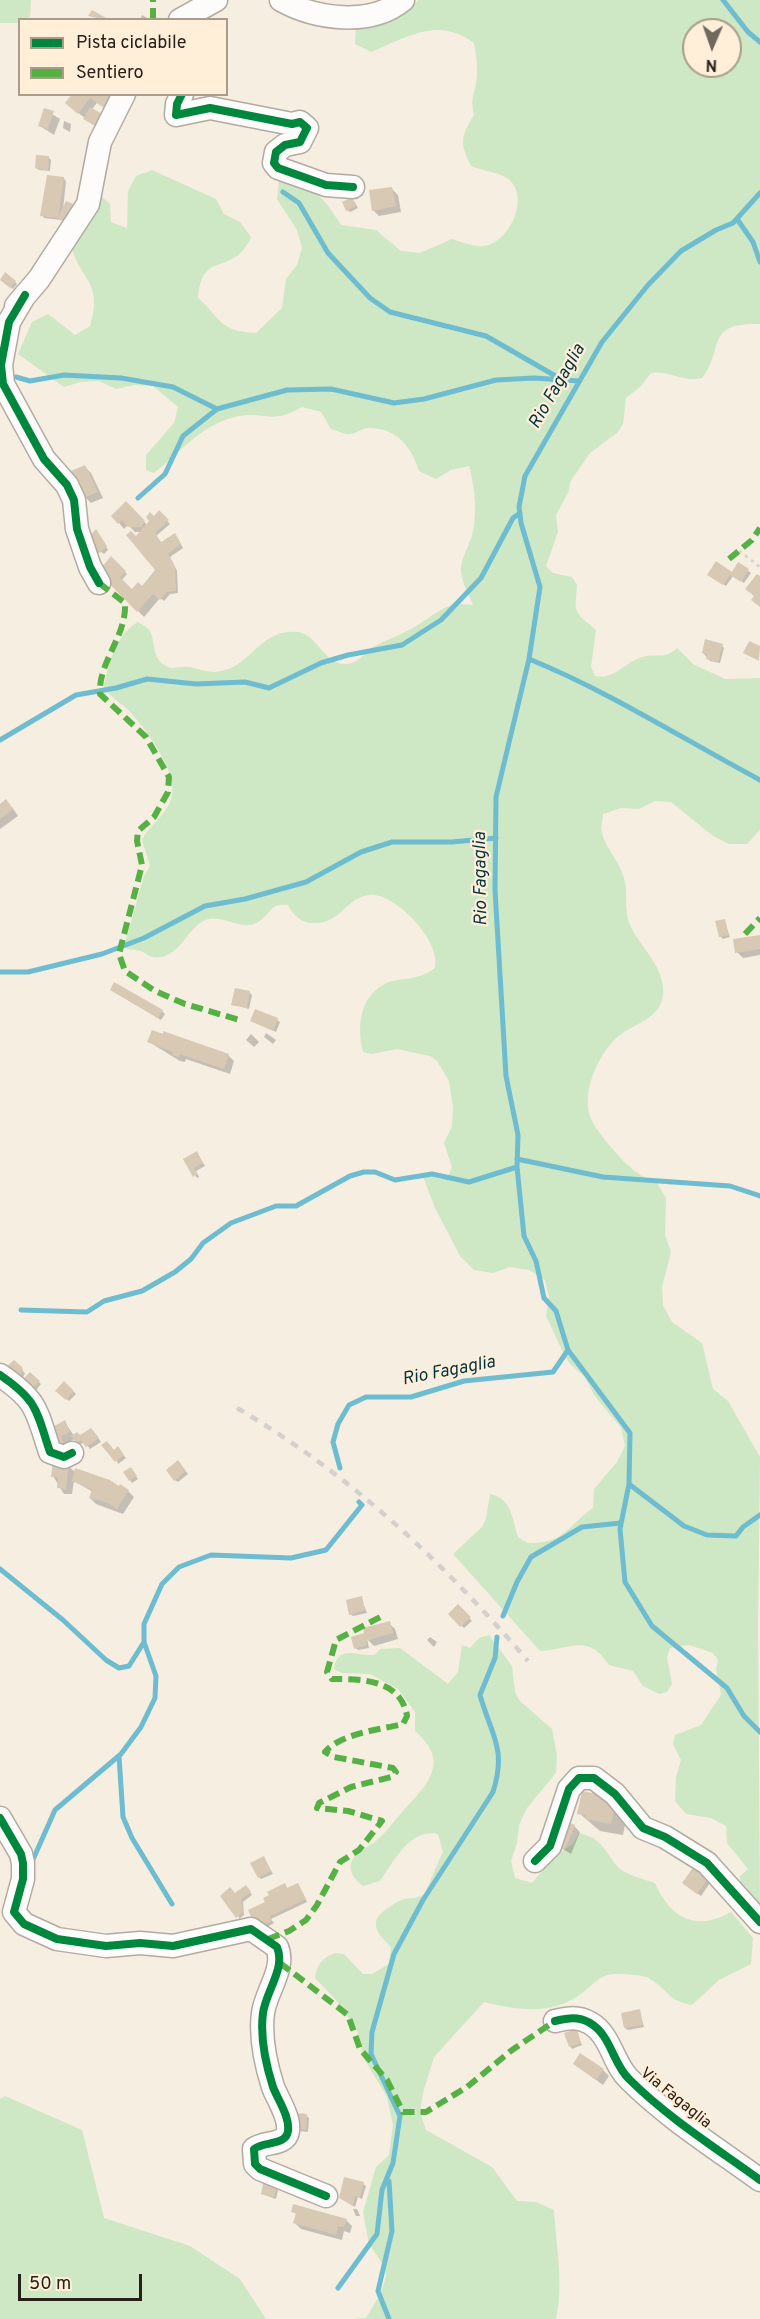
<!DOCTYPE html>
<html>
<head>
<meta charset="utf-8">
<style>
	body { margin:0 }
	#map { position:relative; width:760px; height:2319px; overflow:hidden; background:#f6eee1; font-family:Overpass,sans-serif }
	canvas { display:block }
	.legend { position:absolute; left:18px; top:18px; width:210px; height:78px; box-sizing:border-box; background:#ffefd8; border:2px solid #a89c8b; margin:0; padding:8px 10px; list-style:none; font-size:18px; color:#262018 }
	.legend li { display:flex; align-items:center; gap:12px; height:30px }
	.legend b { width:30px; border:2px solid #a89c8b }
	.north { position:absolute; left:682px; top:18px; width:60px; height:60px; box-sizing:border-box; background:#ffefd8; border:2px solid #a89c8b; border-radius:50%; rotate:182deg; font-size:16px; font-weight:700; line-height:24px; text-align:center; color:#262018 }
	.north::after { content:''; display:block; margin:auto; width:21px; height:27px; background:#6f685e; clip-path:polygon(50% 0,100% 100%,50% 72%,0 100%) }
	.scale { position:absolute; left:18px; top:2274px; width:124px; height:27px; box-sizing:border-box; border:3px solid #262018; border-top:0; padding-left:8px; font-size:18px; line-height:21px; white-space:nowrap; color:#262018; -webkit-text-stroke:4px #ffefd8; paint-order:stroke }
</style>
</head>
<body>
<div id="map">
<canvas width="760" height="2319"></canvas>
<ul class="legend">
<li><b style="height:8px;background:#00873e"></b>Pista ciclabile</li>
<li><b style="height:8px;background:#56b145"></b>Sentiero</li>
</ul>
<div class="north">N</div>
<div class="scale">50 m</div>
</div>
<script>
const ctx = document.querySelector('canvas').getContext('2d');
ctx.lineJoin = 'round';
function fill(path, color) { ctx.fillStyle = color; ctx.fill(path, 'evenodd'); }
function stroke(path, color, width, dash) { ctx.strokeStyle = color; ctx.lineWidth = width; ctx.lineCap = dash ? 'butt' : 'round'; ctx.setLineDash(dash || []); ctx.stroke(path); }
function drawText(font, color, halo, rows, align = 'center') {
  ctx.font = font + ' Overpass,sans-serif'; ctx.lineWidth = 4.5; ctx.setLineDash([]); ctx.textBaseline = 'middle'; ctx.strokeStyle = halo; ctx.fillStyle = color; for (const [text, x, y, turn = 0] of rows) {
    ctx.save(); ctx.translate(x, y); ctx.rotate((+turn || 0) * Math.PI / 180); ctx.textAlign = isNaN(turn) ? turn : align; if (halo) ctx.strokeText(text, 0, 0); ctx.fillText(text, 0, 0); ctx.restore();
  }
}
fill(new Path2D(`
	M 0,0 L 31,0 L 30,17 L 20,20 L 19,23 L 0,23 Z
	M 419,0 L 760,0 L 760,324 C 704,322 725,349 702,378 C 683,383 669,370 651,373 L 640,387 L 626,398 L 623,424 L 618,432 L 590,453 L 570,482 L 569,491 L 556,515 L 558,532 L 546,566 L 553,573 L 572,577 L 577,585 C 575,614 572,610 596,630 L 591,667 L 595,676 C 614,680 624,663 642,657 C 656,653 665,660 677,648 L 693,664 L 725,679 L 760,678 L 760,830 L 747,844 L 729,844 L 713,836 L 671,802 L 655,801 L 639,809 L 621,808 L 603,814 C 603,820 600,828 602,833 C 606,850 622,864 625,882 C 627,894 625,907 628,919 C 634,942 661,960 663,988 C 665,1017 639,1021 620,1035 C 600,1050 583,1088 589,1113 C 591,1122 599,1132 605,1140 C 620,1158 634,1175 657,1183 L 666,1198 L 665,1235 L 671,1252 L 662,1287 L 663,1305 L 672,1322 L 702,1343 L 713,1389 L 728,1401 L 760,1457 L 758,1625 L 760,1916 L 740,1882 L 740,1876 L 748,1869 L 727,1843 L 726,1826 L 711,1818 L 686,1814 L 675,1801 L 676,1777 L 681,1760 L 673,1744 L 675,1735 L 701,1725 L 721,1695 L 716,1669 L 718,1660 L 713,1653 L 689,1645 L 670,1648 L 667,1657 L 672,1684 L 667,1692 L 659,1694 L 643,1686 L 633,1671 L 609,1665 C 588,1633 572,1649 540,1651 L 453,1554 L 482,1527 L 486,1519 L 490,1494 C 512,1498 512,1519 518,1537 L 528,1543 C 565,1544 567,1526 593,1508 L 594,1489 L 617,1462 L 625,1446 L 621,1428 L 594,1395 L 585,1377 L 570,1364 L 561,1348 L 546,1316 L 549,1297 L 545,1280 L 529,1270 L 510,1267 L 493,1273 L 474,1270 L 460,1256 L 435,1208 L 422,1174 L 440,1179 L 448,1176 L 452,1167 L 444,1143 L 452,1126 L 453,1107 L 449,1081 L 437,1061 L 430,1056 L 397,1049 L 372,1054 L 363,1052 C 357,1028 359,999 383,985 C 398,976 415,983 435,968 C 442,942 395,892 369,895 C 345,898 342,924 313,923 C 301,923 293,915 288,905 C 266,903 272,917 254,924 C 239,929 224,916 209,919 C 188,923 180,961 154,957 C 150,957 145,953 141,951 C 135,949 130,951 124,947 L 144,876 L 150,866 L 142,840 C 149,825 166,816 171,799 C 180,774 147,731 131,713 C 123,704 112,699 104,688 C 107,666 117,633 138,622 C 141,624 147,627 149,630 C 156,640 151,659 166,666 C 173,670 181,666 188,667 C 197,668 205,672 215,672 C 252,669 258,628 298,632 C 320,635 326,673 354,662 C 361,660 365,652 371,648 C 385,640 402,635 416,626 C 438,613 445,601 473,605 C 469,595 461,581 461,570 C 461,558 467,550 471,539 C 478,518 475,486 469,466 L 451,470 L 436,479 L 419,471 C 412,447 396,427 368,428 C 362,428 356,434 350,434 C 345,435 336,430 331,429 L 321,412 L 302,407 C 269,426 265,410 235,417 C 202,424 179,454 154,473 L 146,470 L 146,455 L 174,423 L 178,407 L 153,386 L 134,385 L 116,389 L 99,381 L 81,382 L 64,387 L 18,354 L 32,322 L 48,314 L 75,335 L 90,326 C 105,280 77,279 70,241 L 101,196 L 110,204 L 111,222 L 127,228 L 128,191 L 136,176 L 152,170 L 216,199 L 224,214 L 240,222 L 251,237 C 233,278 202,248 198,298 C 223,320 218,331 256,333 L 282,308 L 286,279 L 297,265 L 302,248 L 297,230 L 277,199 L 279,181 C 310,178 326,201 341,225 L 376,230 L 401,251 L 420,253 L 452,239 C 462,242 473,247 484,246 C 509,243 532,196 507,178 C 500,173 480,170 471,166 C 460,144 460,137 474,115 C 470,94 475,96 477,77 C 478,66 476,55 474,43 C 438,16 408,37 371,52 L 355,44 L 356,26 L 412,5 ZM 694,30 L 730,30 L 730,66 L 694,66 Z
	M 489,1635 L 512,1666 L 515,1692 L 519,1700 L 552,1729 L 557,1755 L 556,1773 L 527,1808 L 519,1825 L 517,1843 L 511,1861 L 515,1878 L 532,1883 L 557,1854 L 573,1844 L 579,1833 C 603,1839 603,1849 617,1866 C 625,1875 644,1879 655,1883 C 670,1918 696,1932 731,1912 L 753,1938 L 751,1964 L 719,1980 L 692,2005 C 666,2000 669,1990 650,1979 C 643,1974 622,1974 613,1974 C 599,1975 592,1986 582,1993 C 552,2016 518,2010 484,2002 L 434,2057 L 423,2093 L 420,2112 L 426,2130 L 492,2167 L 517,2201 L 536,2202 L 554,2210 C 556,2246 564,2284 556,2319 L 352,2319 L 366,2318 L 381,2293 L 386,2276 L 384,2266 L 369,2244 L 363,2212 L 376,2167 L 389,2155 L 393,2125 L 387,2097 L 363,2057 L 357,2030 L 336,2000 L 315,1978 C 317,1964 322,1958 335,1953 L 344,1954 L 363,1974 L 372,1974 L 389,1964 L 391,1947 C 379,1935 367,1923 385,1910 C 390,1907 396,1902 401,1900 C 409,1897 417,1900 424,1894 C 427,1891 438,1861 443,1852 L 438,1834 C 410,1828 394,1861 380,1881 L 363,1886 C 355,1880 346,1870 353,1859 C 357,1852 368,1847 375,1842 C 385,1834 394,1821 403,1811 C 428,1784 451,1762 415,1731 L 415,1712 L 398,1689 L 370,1674 L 342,1673 L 334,1669 C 337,1644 357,1656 374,1655 L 381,1649 L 400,1648 L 448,1684 L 458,1672 L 462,1645 L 470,1648 L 479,1638 Z
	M 5,2096 L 82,2130 L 104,2218 L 190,2246 L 240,2279 L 266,2319 L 0,2319 L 0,2099 Z`), '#cee7c4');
fill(new Path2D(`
	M 142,15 L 149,19 L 149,20 L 140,20 Z
	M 74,94 L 126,94 L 97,103 L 85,118 L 73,109 Z
	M 45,110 L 60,119 L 54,135 L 40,126 Z
	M 64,121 L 71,124 L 70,132 L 63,128 Z
	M 49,158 L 51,160 L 50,171 L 39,170 L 36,168 Z
	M 63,178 L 66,181 L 62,220 L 44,218 L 42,215 Z
	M 392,189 L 398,195 L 401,212 L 379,216 L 373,210 Z
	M 354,201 L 358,208 L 350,212 L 347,210 Z
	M 4,282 L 15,282 L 17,284 L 13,289 Z
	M 85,467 L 91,473 L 103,498 L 91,503 L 85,497 Z
	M 126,503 L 147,525 L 159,513 L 170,524 L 156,536 L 161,543 L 177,537 L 183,548 L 170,557 L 177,571 L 178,593 L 170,594 L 164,601 L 160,598 L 144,617 L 100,572 L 111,558 L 127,574 L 121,581 L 132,591 L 169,586 L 136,538 L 141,532 L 135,532 L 128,525 L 124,529 L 119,523 Z
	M 98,533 L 108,550 L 104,554 L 100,551 L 98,554 L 87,542 Z
	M 739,564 L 751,573 L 744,583 L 733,576 L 726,586 L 712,577 L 733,574 Z
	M 722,646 L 724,648 L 720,663 L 710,661 L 703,653 Z
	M 0,806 L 12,807 L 18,816 L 0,829 Z
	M 724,921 L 730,937 L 723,939 L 720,936 Z
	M 760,938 L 760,955 L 743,958 L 737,952 Z
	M 111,990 L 162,1011 L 165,1014 L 161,1020 Z
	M 249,992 L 252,995 L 249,1009 L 233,1004 Z
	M 252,1020 L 277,1020 L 280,1022 L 276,1032 Z
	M 266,1033 L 276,1040 L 273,1044 L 264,1037 Z
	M 251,1034 L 259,1042 L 254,1047 L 246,1040 Z
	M 149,1042 L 228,1055 L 234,1061 L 230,1074 L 186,1059 L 185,1062 L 180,1061 Z
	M 199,1156 L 205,1166 L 196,1171 L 199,1177 L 197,1178 L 185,1159 Z
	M 21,1368 L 25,1374 L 20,1381 L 5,1370 Z
	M 30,1374 L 41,1384 L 33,1394 Z
	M 64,1383 L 76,1394 L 69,1401 L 57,1391 Z
	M 65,1422 L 74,1436 L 80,1437 L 94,1433 L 101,1442 L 90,1449 L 84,1442 L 80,1445 L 75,1439 L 66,1443 L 70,1453 L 64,1455 L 59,1437 Z
	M 114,1451 L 120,1451 L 126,1458 L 118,1464 Z
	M 180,1464 L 188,1474 L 178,1482 L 175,1480 Z
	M 68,1466 L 75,1472 L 120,1488 L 121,1486 L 128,1491 L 134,1497 L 123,1514 L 96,1504 L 90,1498 L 93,1492 L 74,1481 L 72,1494 L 64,1494 L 53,1476 Z
	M 133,1472 L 138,1479 L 132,1483 L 130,1480 Z
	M 361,1598 L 367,1613 L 353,1616 L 350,1614 Z
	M 458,1606 L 472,1621 L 464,1628 L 450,1614 Z
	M 389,1623 L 395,1629 L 398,1639 L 374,1646 L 367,1639 L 369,1648 L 358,1650 L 356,1648 L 353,1638 L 363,1635 L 367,1638 L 364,1629 Z
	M 430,1637 L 437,1642 L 434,1647 L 427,1640 Z
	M 583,1792 L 627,1815 L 623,1835 L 600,1831 L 579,1813 Z
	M 574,1826 L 580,1832 L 571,1854 L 555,1844 Z
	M 264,1858 L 273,1874 L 261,1879 L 259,1877 Z
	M 709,1878 L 712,1880 L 701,1896 L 686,1885 Z
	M 298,1884 L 307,1902 L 271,1919 L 274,1923 L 267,1927 L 262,1920 L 257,1923 L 254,1920 L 267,1902 L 285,1885 L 288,1889 Z
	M 248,1889 L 252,1895 L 243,1902 L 244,1915 L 239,1919 L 235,1895 Z
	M 639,2011 L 644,2027 L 628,2030 L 625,2028 Z
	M 576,2031 L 582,2045 L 572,2049 L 570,2046 Z
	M 574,2064 L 603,2070 L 609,2076 L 603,2085 Z
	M 306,2115 L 309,2118 L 308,2132 L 298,2131 Z
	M 363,2184 L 366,2186 L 362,2199 L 358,2197 L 355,2207 L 344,2200 Z
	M 279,2186 L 276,2199 L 262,2194 Z
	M 353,2209 L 357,2209 L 360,2216 L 356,2216 Z
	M 293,2211 L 346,2220 L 352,2226 L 350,2233 L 344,2231 L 342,2240 L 301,2229 L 295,2223 L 297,2215 Z`), '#0003');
stroke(new Path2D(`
	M 723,0 L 748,32 L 760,42
	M 283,192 L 299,203 L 328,253 L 370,298 L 390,312 L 486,336 L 559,378
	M 737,219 L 753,242 L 760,262
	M 16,377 L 30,381 L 64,375 L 121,378 L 173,387 L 217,409 L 287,390 L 331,389 L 394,403 L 424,399 L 496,380 L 534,378 L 579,381
	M 138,498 L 165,474 L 183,436 L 217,409
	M 529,659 C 610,692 683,739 760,780
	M 0,740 L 76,695 L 116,688 L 147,679 L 196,684 L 245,682 L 269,688 L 321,663 L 348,655 L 402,645 L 441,620 L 481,578 L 513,518 L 520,513
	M 0,972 L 28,972 L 102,954 L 144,938 L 205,906 L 245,899 L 306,882 L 361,852 L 392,842 L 452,842 L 496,838
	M 517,1159 L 603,1177 L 730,1186 L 760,1196
	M 21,1310 L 87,1312 L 104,1301 L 142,1291 L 175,1272 L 191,1259 L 203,1243 L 231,1223 L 276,1206 L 296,1206 L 350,1176 L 364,1172 L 375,1172 L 395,1180 L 432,1174 L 469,1182 L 517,1167
	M 568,1350 L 630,1433 L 629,1484 L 620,1529 L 625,1582 L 652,1626 L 727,1688 L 744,1716 L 760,1732
	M 340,1468 L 333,1442 L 338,1424 L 349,1405 L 366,1397 L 411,1397 L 464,1381 L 553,1372 L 568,1350 L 556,1311 L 544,1298 L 536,1261 L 524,1236 L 517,1167 L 518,1135 L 506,1076 L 495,890 L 496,797 L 529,659 L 540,587 L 521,523 L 519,507 L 525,476 L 602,342 L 648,285 L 681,251 L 716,230 L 733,223 L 760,193
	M 629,1484 L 684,1526 L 707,1535 L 736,1536 L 743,1527 L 760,1515
	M 0,1569 L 63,1620 L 106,1660 L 119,1668 L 129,1666 L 144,1642
	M 503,1616 L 517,1582 L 531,1557 L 582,1527 L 621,1523
	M 119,1756 L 123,1817 L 132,1838 L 172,1904
	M 31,1864 L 55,1810 L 121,1754 L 141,1727 L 155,1698 L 156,1676 L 144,1642 L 144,1624 L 162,1584 L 179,1567 L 211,1555 L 291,1558 L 326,1550 L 362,1505 L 359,1502
	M 389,2181 L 392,2231 L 378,2291 L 389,2319
	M 338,2288 L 377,2234 L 382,2190 L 393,2163 L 400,2116 L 371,2054 L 372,2032 L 394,1954 L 423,1900 L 493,1792 C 507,1748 491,1735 480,1695 L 495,1658 L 497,1637`), '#6dbcd0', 5);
fill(new Path2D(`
	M 92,10 L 106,18 L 105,20 L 88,16 Z
	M 72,94 L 116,94 L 107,110 L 90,98 L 78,114 L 65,103 Z
	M 90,107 L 104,115 L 97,127 L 83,119 Z
	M 44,108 L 54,111 L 48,129 L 38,126 Z
	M 36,155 L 49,156 L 48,170 L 35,168 Z
	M 47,175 L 64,177 L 58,217 L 66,201 L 78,206 L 66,224 L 58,218 L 40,216 Z
	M 392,187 L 396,206 L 372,211 L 369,190 Z
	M 352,197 L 356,206 L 346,211 L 342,202 Z
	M 5,272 L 16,281 L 10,288 L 0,280 Z
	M 85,465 L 98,492 L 83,498 L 71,471 Z
	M 126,501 L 145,521 L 141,527 L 128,527 L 122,520 L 118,524 L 111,516 Z
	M 159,510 L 169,520 L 155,533 L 161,542 L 175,533 L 181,544 L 168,554 L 175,567 L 176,591 L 167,592 L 160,600 L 153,594 L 137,612 L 98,572 L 111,556 L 126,571 L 120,577 L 132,589 L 138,582 L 142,586 L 155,570 L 126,535 L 131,531 L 136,536 L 149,521 L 146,517 L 150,512 L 154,516 Z
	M 96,529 L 107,546 L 100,553 L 97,549 L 94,552 L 85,542 Z
	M 716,561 L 732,572 L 738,562 L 749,569 L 741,582 L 730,575 L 723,585 L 707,575 Z
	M 757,574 L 760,576 L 760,607 L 751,600 L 754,596 L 745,589 Z
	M 705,639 L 723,644 L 718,662 L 706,659 L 707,655 L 702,653 Z
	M 749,641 L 760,646 L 759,661 L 743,653 Z
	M 6,799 L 13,809 L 0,819 L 0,804 Z
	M 725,919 L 729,935 L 719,937 L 715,921 Z
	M 760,935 L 760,949 L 735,953 L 733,939 Z
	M 114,982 L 163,1010 L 158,1018 L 110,990 Z
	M 235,988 L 250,991 L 247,1008 L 231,1005 Z
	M 255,1009 L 278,1018 L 273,1031 L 250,1021 Z
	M 152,1030 L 163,1034 L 163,1031 L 229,1054 L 224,1069 L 180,1054 L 179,1057 L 172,1055 L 173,1052 L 147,1042 Z
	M 197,1151 L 203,1163 L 194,1168 L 197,1174 L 193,1177 L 183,1159 Z
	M 14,1360 L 22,1367 L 23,1371 L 17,1380 L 3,1370 Z
	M 30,1372 L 40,1381 L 29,1392 L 19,1383 Z
	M 64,1381 L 74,1391 L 66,1400 L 55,1391 Z
	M 65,1420 L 70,1432 L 61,1436 L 65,1447 L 49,1439 L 57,1436 L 51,1428 Z
	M 91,1428 L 99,1438 L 86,1447 L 81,1440 L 77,1443 L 71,1436 L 77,1432 L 80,1435 Z
	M 107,1441 L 114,1450 L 118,1446 L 124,1455 L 115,1462 L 101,1445 Z
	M 178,1460 L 186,1471 L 174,1481 L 166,1470 Z
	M 53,1461 L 69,1464 L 66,1489 L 57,1488 L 58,1477 L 51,1477 Z
	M 131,1467 L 137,1476 L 129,1481 L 123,1472 Z
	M 75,1468 L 110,1480 L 119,1486 L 120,1484 L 129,1490 L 117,1509 L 108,1503 L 89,1498 L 92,1490 L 72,1481 Z
	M 362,1596 L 365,1610 L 349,1615 L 346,1600 Z
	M 458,1604 L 471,1617 L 460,1627 L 448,1614 Z
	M 390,1621 L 393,1633 L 366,1641 L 367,1645 L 354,1649 L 351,1637 L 364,1633 L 363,1628 Z
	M 592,1787 L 616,1801 L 611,1824 L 586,1819 L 586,1815 L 577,1814 L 582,1791 L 592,1793 Z
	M 563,1820 L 575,1825 L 565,1849 L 553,1844 Z
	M 264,1856 L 271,1871 L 258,1878 L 250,1863 Z
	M 695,1865 L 710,1876 L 697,1894 L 682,1883 Z
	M 285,1883 L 287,1888 L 298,1883 L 306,1899 L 270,1916 L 272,1921 L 263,1925 L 259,1918 L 253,1921 L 248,1910 L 265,1902 L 263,1898 L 269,1895 L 267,1892 Z
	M 246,1885 L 251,1892 L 241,1899 L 243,1912 L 236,1918 L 220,1896 L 230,1887 L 235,1893 Z
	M 640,2009 L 643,2025 L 624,2028 L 621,2013 Z
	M 577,2029 L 581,2043 L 569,2047 L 564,2033 Z
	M 580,2053 L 604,2069 L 596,2080 L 573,2064 Z
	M 295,2113 L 307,2114 L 306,2130 L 294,2129 Z
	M 344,2177 L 364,2182 L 360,2197 L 355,2196 L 353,2206 L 339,2198 Z
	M 264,2179 L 278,2182 L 274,2197 L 261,2194 Z
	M 293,2204 L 347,2219 L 344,2227 L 338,2226 L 336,2235 L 293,2223 L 296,2213 L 291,2212 Z`), '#d7c9b4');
const minor = new Path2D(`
	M 281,0 C 315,19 370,27 403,0
	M 180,20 L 216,0
	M 182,94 L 177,104 L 176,115 L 210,108 L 292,124 L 300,122 L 307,128 L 300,142 L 285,145 L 276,152 L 274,163 L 278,168 L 326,185 L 353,187
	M 25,295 L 9,322 L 1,365 L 3,384 L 44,459 L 67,485 L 74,500 L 77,529 L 90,567 L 99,583
	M 16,306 L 39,279 L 88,204 L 100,142 L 124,94
	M 0,1375 C 38,1401 36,1410 50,1452 L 64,1457 L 72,1453
	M 0,1818 L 21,1854 L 23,1863 L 23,1879 L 14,1912 L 24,1924 L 57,1939 L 106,1946 L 140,1943 L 173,1946 L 251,1929 L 277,1947 C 286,1968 266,1991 263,2013 C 260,2036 266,2065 273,2087 C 278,2100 290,2117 288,2131 C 286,2146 264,2141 254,2149 L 255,2164 L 260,2169 L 326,2196
	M 535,1861 L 550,1846 L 569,1789 L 579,1778 L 594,1778 L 615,1794 L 643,1828 L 665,1837 L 707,1863 L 760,1922
	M 555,2021 C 568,2018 578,2016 590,2023 C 611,2035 613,2064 629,2079 C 668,2118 716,2148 760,2180`);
stroke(minor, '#b2aba1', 25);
stroke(new Path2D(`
	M 739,551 L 760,567`), '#d6d4d0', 3, [3, 4.5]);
stroke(minor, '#fefcfa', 22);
stroke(new Path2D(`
	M 237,1408 C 351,1475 442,1561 528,1661`), '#d3d0cd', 4.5, [8, 8]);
stroke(new Path2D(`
	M 153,20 L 153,0
	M 729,559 L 752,540 L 760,528
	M 99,583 L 125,603 C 127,636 98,662 100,694 L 146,737 L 169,777 L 168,792 L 154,817 L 138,831 L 137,841 L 142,865 L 119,954 L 125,971 L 155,991 L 185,1004 L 243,1021
	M 745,934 L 760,918
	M 268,1939 L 289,1931 L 306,1920 L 317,1905 L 340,1862 L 359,1850 L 382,1821 L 348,1811 L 317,1808 L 319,1803 L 351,1787 L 391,1777 L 396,1772 L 393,1768 L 334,1757 L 325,1752 C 341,1733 379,1730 403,1724 L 407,1716 C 401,1679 361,1679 332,1679 L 327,1672 L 336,1640 L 384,1615
	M 280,1963 L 348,2015 L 360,2049 L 387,2080 L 403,2112 L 426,2112 L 467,2087 L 512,2050 L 555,2021`), '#56b145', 6, [12, 6]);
stroke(new Path2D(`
	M 182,94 L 177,104 L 176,115 L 210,108 L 292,124 L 300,122 L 307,128 L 300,142 L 285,145 L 276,152 L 274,163 L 278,168 L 326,185 L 353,187
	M 25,295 L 9,322 L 1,365 L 3,384 L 44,459 L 67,485 L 74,500 L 77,529 L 90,567 L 99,583
	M 0,1375 C 38,1401 36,1410 50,1452 L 64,1457 L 72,1453
	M 0,1818 L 21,1854 L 23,1863 L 23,1879 L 14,1912 L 24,1924 L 57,1939 L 106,1946 L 140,1943 L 173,1946 L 251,1929 L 277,1947 C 286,1968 266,1991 263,2013 C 260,2036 266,2065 273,2087 C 278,2100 290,2117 288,2131 C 286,2146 264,2141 254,2149 L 255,2164 L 260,2169 L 326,2196
	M 535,1861 L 550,1846 L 569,1789 L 579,1778 L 594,1778 L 615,1794 L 643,1828 L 665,1837 L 707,1863 L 760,1922
	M 555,2021 C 568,2018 578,2016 590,2023 C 611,2035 613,2064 629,2079 C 668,2118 716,2148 760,2180`), '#00873e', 8);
drawText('16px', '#262018', '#ffefd8', [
	["Via Fagaglia",675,2099,39]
]);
drawText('italic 18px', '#003442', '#ffefd8', [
	["Rio Fagaglia",558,387,-60],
	["Rio Fagaglia",482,879,-91],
	["Rio Fagaglia",449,1372,-11]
]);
</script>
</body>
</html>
